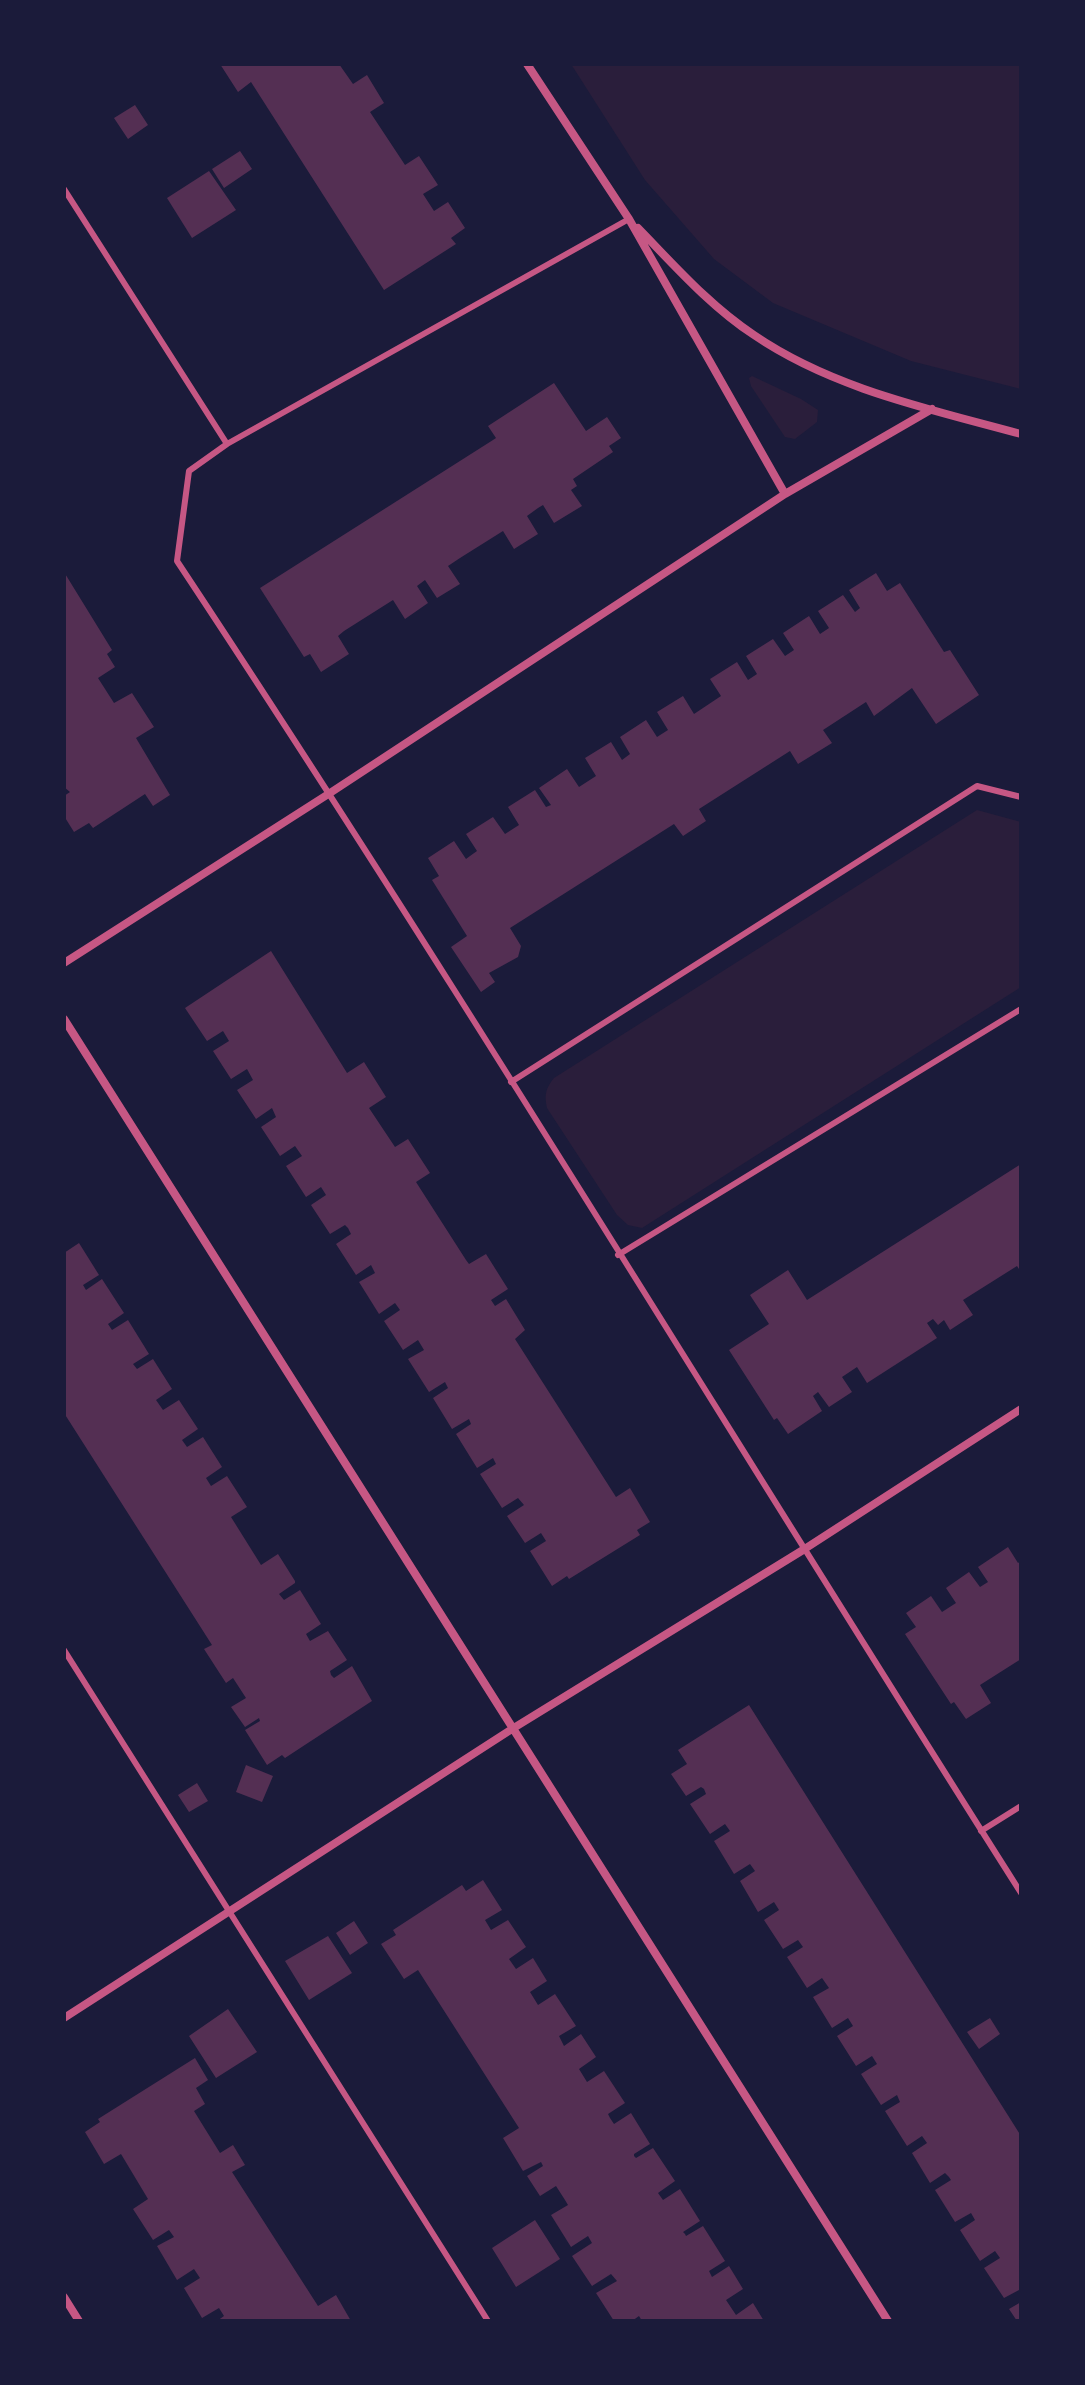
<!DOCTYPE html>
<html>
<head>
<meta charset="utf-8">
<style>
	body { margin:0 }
	#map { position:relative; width:1085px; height:2385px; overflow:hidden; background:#1b1b3a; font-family:"Open Sans",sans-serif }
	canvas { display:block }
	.frame { position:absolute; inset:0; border:66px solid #1b1b3a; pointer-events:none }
</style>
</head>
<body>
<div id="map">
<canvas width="1085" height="2385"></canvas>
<div class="frame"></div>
</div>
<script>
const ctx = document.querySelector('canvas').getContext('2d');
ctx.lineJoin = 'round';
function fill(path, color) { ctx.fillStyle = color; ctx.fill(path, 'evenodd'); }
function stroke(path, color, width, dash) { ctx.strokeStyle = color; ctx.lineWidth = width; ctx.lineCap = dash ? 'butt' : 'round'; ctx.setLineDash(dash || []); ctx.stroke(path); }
fill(new Path2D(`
	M 571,64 L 1021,64 L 1021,389 L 911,361 L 773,303 L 714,259 L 645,180 Z
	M 752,376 L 801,399 L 818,410 L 817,422 L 795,439 L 785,437 L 751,386 L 749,378 Z
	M 977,810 L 1021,822 L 1021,987 L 642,1228 L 628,1225 L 617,1215 L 547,1108 C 544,1094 546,1088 554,1078 Z`), '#2a1e3b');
fill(new Path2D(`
	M 220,64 L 339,64 L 353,84 L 367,75 L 384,103 L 370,112 L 405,165 L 419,156 L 438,185 L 423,194 L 434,211 L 448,202 L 465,228 L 451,238 L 456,244 L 384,290 L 251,82 L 238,92 Z
	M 135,105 L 148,125 L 128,139 L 114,118 Z
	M 240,151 L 252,169 L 224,188 L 212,169 Z
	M 209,171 L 236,210 L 192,238 L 167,198 Z
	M 554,383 L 586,431 L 607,417 L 621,438 L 609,446 L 613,452 L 573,479 L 577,486 L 571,490 L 582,506 L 554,523 L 543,505 L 538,508 L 527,516 L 538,534 L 514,549 L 503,531 L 460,558 L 448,566 L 460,584 L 437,598 L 425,580 L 417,586 L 428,603 L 405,619 L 393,600 L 344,631 L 338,636 L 349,654 L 321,672 L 310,654 L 304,657 L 260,588 L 493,440 L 496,438 L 488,426 Z
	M 64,572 L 112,650 L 107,654 L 115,667 L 98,678 L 114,703 L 132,693 L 154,727 L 136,738 L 170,795 L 153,806 L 145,794 L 93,828 L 89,823 L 74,832 L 64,816 L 64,796 L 70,792 L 64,787 Z
	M 876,573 L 887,591 L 900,583 L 944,652 L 950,650 L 979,695 L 936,724 L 912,688 L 874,716 L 866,702 L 823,730 L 832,743 L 798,764 L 790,751 L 699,809 L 706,821 L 683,836 L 674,824 L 510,928 L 521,946 L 518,957 L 489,973 L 495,982 L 481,992 L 451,947 L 467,936 L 432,880 L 439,876 L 428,858 L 454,841 L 466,859 L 470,856 L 477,851 L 466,834 L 493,817 L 505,834 L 519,825 L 508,807 L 535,790 L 546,807 L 551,805 L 539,788 L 567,769 L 579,787 L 596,776 L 585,758 L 611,742 L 622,760 L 630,754 L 620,737 L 646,720 L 657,737 L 668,730 L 657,712 L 683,696 L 694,714 L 721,696 L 710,679 L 737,662 L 748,680 L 757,674 L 746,656 L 773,639 L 785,656 L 794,650 L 783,633 L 809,616 L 820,634 L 829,628 L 818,611 L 843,595 L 855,612 L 860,608 L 849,590 Z
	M 271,951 L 347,1073 L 364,1062 L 386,1097 L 369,1108 L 395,1147 L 408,1139 L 430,1173 L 416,1182 L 466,1260 L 469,1264 L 486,1254 L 508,1289 L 491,1300 L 495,1306 L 506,1299 L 525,1330 L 515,1339 L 616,1497 L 630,1488 L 650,1522 L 637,1530 L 640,1535 L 569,1579 L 567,1576 L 552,1586 L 530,1551 L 546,1541 L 541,1533 L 525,1543 L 507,1516 L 524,1505 L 518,1498 L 502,1508 L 480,1474 L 496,1464 L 493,1458 L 477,1468 L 456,1434 L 471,1424 L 469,1419 L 452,1429 L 433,1398 L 448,1388 L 445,1382 L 429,1392 L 408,1359 L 424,1350 L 418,1340 L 403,1350 L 384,1321 L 400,1310 L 395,1303 L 379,1314 L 359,1282 L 375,1273 L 371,1265 L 356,1275 L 336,1244 L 351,1234 L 348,1228 L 345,1225 L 330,1234 L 311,1205 L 326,1195 L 321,1187 L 306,1197 L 286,1166 L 302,1156 L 295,1146 L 280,1156 L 261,1127 L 276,1117 L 272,1108 L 256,1119 L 237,1090 L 253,1080 L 247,1069 L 231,1079 L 213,1051 L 229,1041 L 223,1031 L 207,1041 L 185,1008 Z
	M 1021,1164 L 1021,1272 L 1017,1266 L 963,1300 L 973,1315 L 950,1330 L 944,1320 L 938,1325 L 933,1319 L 927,1323 L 937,1338 L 867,1383 L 857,1367 L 842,1377 L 852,1392 L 829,1407 L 818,1392 L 813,1396 L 822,1411 L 788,1434 L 777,1418 L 774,1420 L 729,1350 L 769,1324 L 750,1295 L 788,1270 L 807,1300 Z
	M 79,1243 L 99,1275 L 83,1285 L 86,1290 L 102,1279 L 124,1313 L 108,1324 L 112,1330 L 128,1320 L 149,1354 L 133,1364 L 137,1369 L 153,1359 L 172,1389 L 156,1400 L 163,1410 L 179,1400 L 198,1429 L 182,1440 L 187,1447 L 203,1437 L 222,1467 L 206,1478 L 211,1486 L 227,1476 L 247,1507 L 231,1517 L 261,1565 L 278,1554 L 295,1581 L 295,1583 L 279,1594 L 284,1600 L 300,1590 L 321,1624 L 306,1634 L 310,1641 L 328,1631 L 347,1660 L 330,1671 L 331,1675 L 334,1678 L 352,1666 L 372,1701 L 285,1758 L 282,1755 L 267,1765 L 245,1730 L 260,1721 L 259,1718 L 245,1727 L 231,1707 L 246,1698 L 233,1678 L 226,1683 L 204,1649 L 212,1645 L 64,1413 L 64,1253 Z
	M 1008,1547 L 1018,1563 L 1021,1561 L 1021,1659 L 980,1685 L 991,1703 L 966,1719 L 954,1702 L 951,1704 L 905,1634 L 916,1627 L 906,1613 L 931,1596 L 942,1612 L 956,1603 L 946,1588 L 969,1572 L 980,1587 L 988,1582 L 978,1567 Z
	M 749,1705 L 1021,2136 L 1021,2293 L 1019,2290 L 1004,2298 L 984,2268 L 1000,2258 L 995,2251 L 980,2261 L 960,2230 L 975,2220 L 971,2213 L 955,2222 L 935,2190 L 951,2180 L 949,2177 L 945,2173 L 930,2183 L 912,2153 L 927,2143 L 922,2136 L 907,2146 L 885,2111 L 900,2102 L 897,2095 L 881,2105 L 861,2074 L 877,2064 L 872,2056 L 856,2066 L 837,2036 L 853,2026 L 848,2018 L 832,2028 L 813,1997 L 829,1988 L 822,1978 L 807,1988 L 787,1957 L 803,1947 L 798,1940 L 783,1949 L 764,1920 L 779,1910 L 774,1902 L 758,1912 L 740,1881 L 755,1871 L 750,1864 L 734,1874 L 714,1841 L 730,1831 L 725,1824 L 710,1834 L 690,1804 L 706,1794 L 704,1789 L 701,1787 L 686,1796 L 671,1774 L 687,1764 L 678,1750 Z
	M 246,1765 L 273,1776 L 262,1802 L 236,1792 Z
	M 197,1783 L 208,1801 L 189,1812 L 178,1795 Z
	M 483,1880 L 502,1910 L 485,1920 L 491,1930 L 508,1920 L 526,1947 L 509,1959 L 516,1969 L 533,1958 L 547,1981 L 530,1992 L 538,2005 L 555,1994 L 576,2026 L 559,2036 L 564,2046 L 581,2034 L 596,2057 L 579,2069 L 587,2082 L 604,2071 L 625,2103 L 608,2114 L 610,2118 L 614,2124 L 631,2113 L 650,2144 L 634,2154 L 634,2156 L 636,2158 L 653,2148 L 675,2181 L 658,2193 L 663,2200 L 680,2189 L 700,2221 L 683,2232 L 685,2234 L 686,2236 L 703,2226 L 725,2261 L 709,2271 L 712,2277 L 729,2266 L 743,2289 L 726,2300 L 736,2315 L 753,2303 L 764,2321 L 642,2321 L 639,2316 L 632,2321 L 614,2321 L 596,2293 L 617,2281 L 611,2274 L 592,2286 L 572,2256 L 592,2243 L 588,2236 L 571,2247 L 551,2215 L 568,2205 L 565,2200 L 556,2186 L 540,2196 L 527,2176 L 543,2166 L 541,2162 L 523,2171 L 503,2138 L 519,2128 L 418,1970 L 404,1979 L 381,1944 L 396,1935 L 393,1930 L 462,1885 L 466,1891 Z
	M 354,1921 L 368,1943 L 350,1955 L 336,1933 Z
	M 328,1936 L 352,1973 L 309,2000 L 285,1961 Z
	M 228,2009 L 257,2052 L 216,2078 L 189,2036 Z
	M 990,2018 L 1000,2034 L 979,2049 L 967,2032 Z
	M 195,2058 L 208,2080 L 196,2088 L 205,2104 L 194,2111 L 220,2153 L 233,2145 L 245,2165 L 232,2172 L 318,2306 L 336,2295 L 351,2321 L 217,2321 L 224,2316 L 219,2308 L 202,2318 L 184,2288 L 200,2278 L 194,2269 L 177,2280 L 157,2246 L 174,2237 L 169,2230 L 153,2240 L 133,2209 L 148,2199 L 121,2154 L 104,2164 L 85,2132 L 100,2122 L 98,2119 Z
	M 535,2220 L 560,2259 L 516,2287 L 492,2248 Z
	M 1021,2302 L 1021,2321 L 1017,2321 L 1009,2309 Z`), '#542f53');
stroke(new Path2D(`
	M 64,189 L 227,444 L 189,471 L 177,561 C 467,999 739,1449 1021,1893
	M 227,444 L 629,219
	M 511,1082 L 977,786 L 1021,797
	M 618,1255 L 1021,1009
	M 64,1650 L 488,2321
	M 981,1831 L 1021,1806`), '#c65784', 6);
stroke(new Path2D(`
	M 527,64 L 629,219 L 785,494
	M 638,228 C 675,266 710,306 754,335 C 833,389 930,409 1021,434
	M 64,963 L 330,793 L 785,494 L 932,409
	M 64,1019 L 888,2321
	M 64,2018 L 512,1729 L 803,1550 L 1021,1409
	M 64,2297 L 79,2321`), '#c65784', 8);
</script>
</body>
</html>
